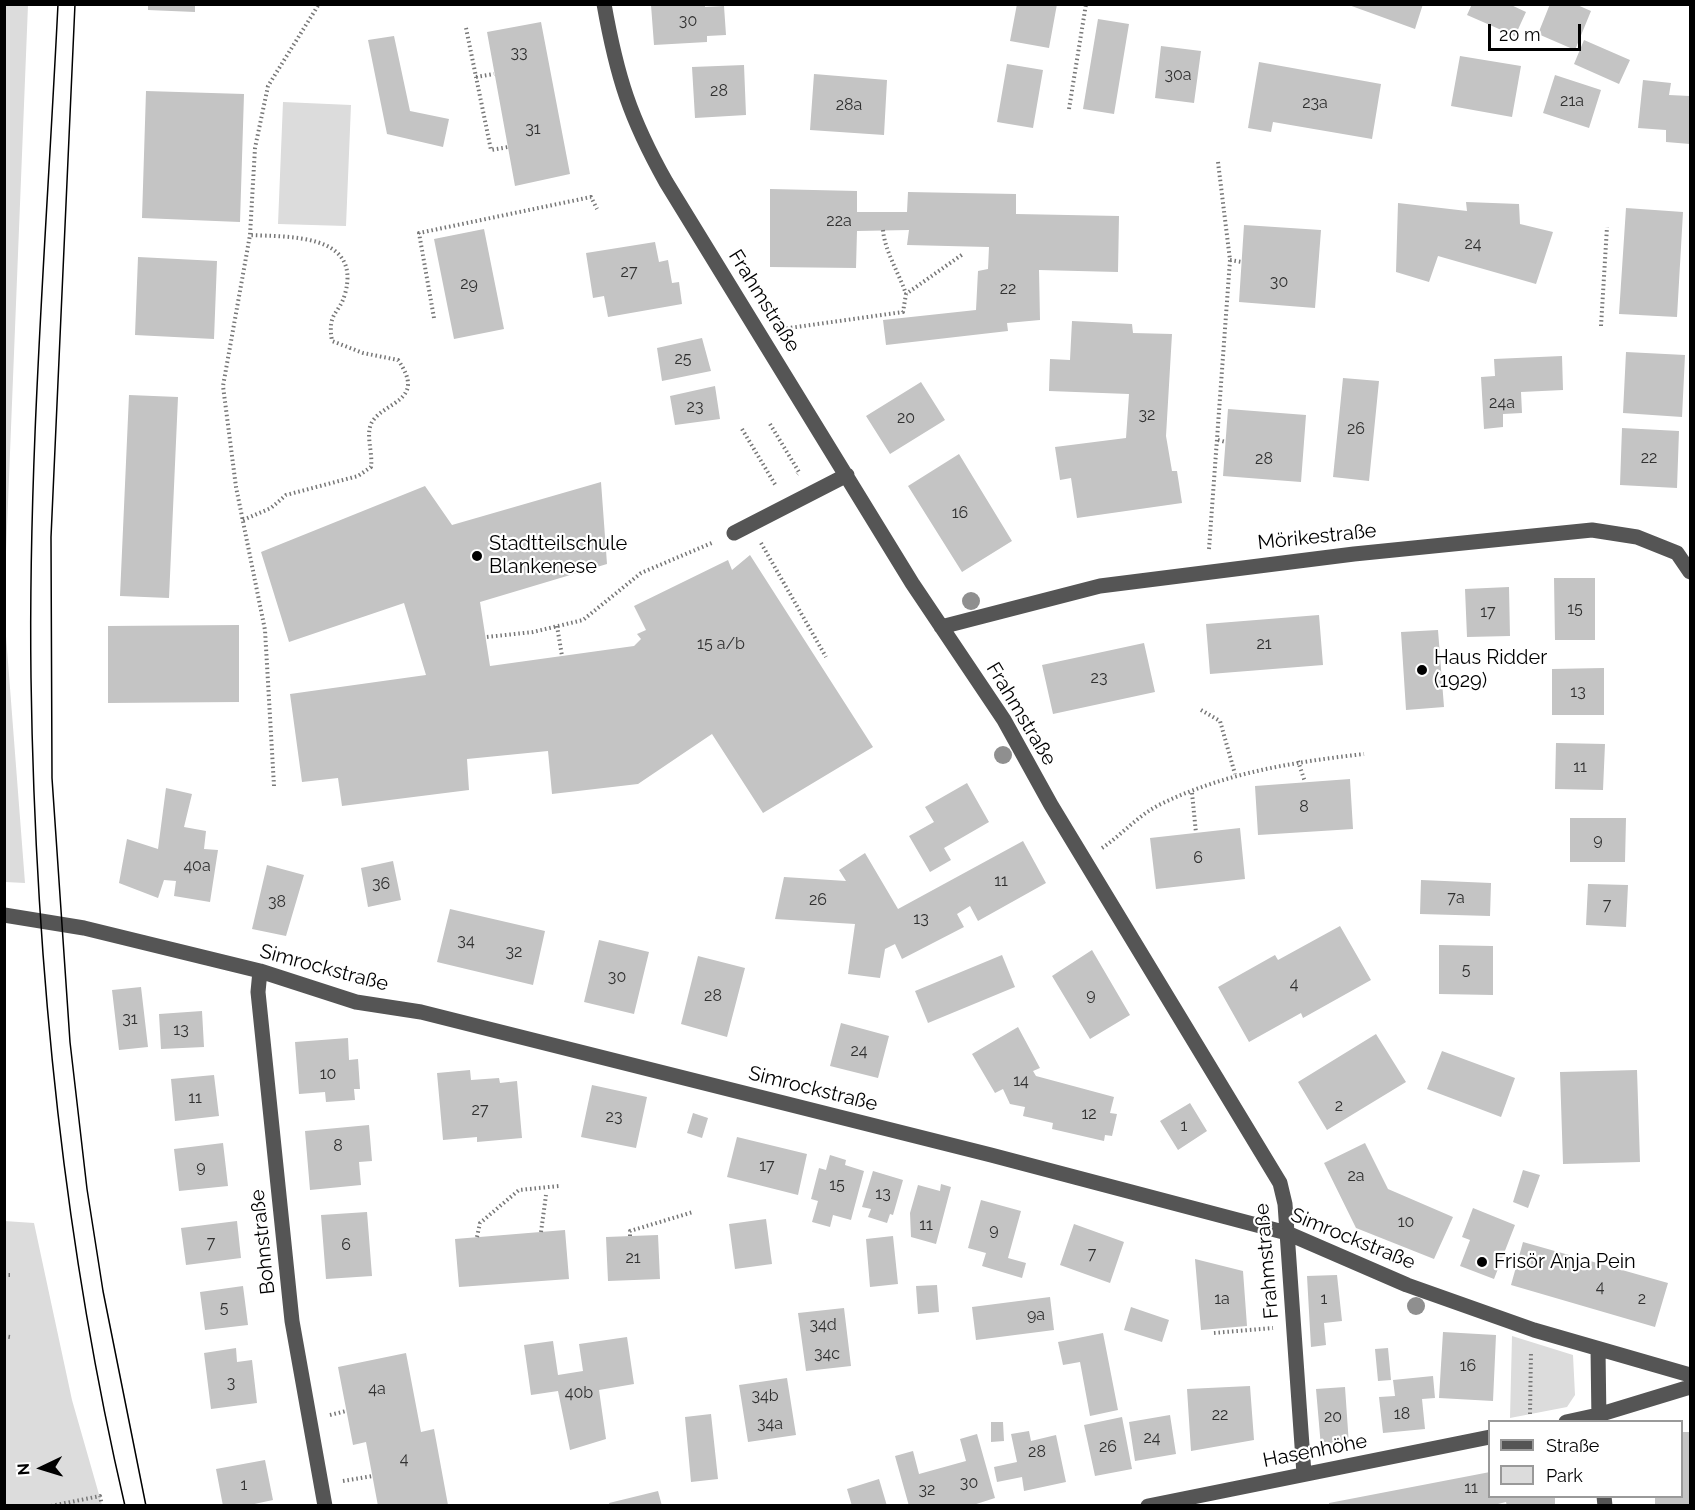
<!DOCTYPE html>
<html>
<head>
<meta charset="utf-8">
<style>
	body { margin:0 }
	#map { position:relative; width:1695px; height:1510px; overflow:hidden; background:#fff; font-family:Raleway,sans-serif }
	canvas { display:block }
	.frame { position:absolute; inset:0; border:6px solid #000; pointer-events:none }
	.legend { position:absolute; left:1488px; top:1420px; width:195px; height:78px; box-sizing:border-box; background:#fff; border:2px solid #999; margin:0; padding:8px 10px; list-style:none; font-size:18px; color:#000 }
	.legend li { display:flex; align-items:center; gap:12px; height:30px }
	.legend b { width:30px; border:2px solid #999 }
	.north { position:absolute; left:12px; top:1438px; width:60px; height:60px; -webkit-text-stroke:4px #fff; paint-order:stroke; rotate:266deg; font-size:16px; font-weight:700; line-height:24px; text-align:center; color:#000 }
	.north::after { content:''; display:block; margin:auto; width:21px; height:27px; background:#000; clip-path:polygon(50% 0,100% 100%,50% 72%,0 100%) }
	.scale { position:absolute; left:1488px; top:24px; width:93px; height:27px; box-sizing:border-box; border:3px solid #000; border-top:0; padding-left:8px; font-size:18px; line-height:21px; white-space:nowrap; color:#000; -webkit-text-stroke:4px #fff; paint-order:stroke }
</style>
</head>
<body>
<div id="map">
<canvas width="1695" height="1510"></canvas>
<div class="frame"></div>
<ul class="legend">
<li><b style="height:8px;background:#555"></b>Straße</li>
<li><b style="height:16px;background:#dcdcdc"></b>Park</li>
</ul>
<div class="north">N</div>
<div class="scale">20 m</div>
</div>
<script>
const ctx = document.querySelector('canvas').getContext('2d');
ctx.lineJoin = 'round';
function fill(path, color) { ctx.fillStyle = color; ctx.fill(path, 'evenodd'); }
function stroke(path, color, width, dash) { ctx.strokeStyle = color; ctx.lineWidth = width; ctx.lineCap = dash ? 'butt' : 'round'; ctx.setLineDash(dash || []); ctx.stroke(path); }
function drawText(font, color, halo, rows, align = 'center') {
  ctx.font = font + ' Raleway,sans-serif'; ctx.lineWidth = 4.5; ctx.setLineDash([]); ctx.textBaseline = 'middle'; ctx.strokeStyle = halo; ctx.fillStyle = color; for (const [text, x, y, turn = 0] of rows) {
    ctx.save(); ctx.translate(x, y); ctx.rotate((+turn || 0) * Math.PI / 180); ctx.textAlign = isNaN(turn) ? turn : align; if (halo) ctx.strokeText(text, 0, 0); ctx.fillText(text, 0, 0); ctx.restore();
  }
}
fill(new Path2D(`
	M 28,5 L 5,577 L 4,5 Z
	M 283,102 L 351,105 L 346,226 L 278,224 Z
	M 5,623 L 25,883 L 5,882 Z
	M 4,1221 L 34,1223 L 72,1400 L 102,1505 L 5,1505 Z
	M 1512,1336 L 1573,1355 L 1575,1395 L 1567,1407 L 1510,1418 Z`), '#dcdcdc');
fill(new Path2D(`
	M 148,4 L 195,4 L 195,12 L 148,10 Z
	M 705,4 L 705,7 L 724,6 L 726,35 L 707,36 L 707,42 L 654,45 L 651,5 Z
	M 1017,4 L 1057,4 L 1049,48 L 1010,41 Z
	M 1346,4 L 1423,4 L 1415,29 Z
	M 1472,4 L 1509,4 L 1526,12 L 1515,36 L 1467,15 Z
	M 1550,4 L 1575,4 L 1591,11 L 1575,50 L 1538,34 Z
	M 1098,19 L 1129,24 L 1114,114 L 1083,109 Z
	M 541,22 L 570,174 L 515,186 L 487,32 Z
	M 394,36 L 410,111 L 449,119 L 443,147 L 387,134 L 368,40 Z
	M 1584,40 L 1630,60 L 1619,84 L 1574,64 Z
	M 1161,46 L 1201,51 L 1194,103 L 1155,98 Z
	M 1460,56 L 1521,66 L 1512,117 L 1451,106 Z
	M 1259,62 L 1381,84 L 1372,139 L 1273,122 L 1271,132 L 1248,128 Z
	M 1007,64 L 1043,70 L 1033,128 L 997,122 Z
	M 744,65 L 746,115 L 695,118 L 692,67 Z
	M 814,74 L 887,80 L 884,135 L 810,130 Z
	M 1555,75 L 1601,90 L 1589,128 L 1543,113 Z
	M 1643,80 L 1671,83 L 1669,95 L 1690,96 L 1690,144 L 1666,142 L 1666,130 L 1638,128 Z
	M 146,91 L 244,94 L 240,222 L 142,218 Z
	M 770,189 L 857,191 L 857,212 L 907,212 L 908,192 L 1016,194 L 1016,214 L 1119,216 L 1118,272 L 1039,270 L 1040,320 L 1007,323 L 1008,331 L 886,345 L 883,320 L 976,310 L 978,271 L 988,269 L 989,247 L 907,245 L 909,230 L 857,231 L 856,268 L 770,267 Z
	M 1466,202 L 1519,204 L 1520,224 L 1553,232 L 1536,284 L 1438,256 L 1429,282 L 1396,272 L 1398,203 L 1467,211 Z
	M 1626,208 L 1683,212 L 1677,317 L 1619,314 Z
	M 1244,225 L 1321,230 L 1315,308 L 1239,302 Z
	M 484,229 L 504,329 L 454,339 L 434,239 Z
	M 655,242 L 659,262 L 668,260 L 672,283 L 679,282 L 682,304 L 608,317 L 604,296 L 593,298 L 586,253 Z
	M 138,257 L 217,261 L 214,339 L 135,335 Z
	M 1072,321 L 1132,324 L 1133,333 L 1172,334 L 1166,436 L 1172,471 L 1177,471 L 1182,503 L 1077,518 L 1071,478 L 1060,480 L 1055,447 L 1126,438 L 1129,394 L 1049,391 L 1050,359 L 1070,360 Z
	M 702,338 L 711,371 L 662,381 L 657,348 Z
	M 1626,352 L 1685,355 L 1682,417 L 1623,413 Z
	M 1562,356 L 1563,390 L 1521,392 L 1522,413 L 1503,414 L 1503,427 L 1484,429 L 1481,377 L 1495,376 L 1494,359 Z
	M 1343,378 L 1379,381 L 1369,481 L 1333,477 Z
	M 921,382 L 945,420 L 890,454 L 866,416 Z
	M 715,386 L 720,419 L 675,425 L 670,396 Z
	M 129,395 L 178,397 L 169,598 L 120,596 Z
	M 1228,409 L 1306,415 L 1301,482 L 1223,476 Z
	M 1622,428 L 1679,431 L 1677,488 L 1620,485 Z
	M 959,454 L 1012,541 L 962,572 L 908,486 Z
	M 601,482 L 607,564 L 480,602 L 490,666 L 634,646 L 641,639 L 637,634 L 646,630 L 634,606 L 728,560 L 732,570 L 750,555 L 873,747 L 763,813 L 712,734 L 638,784 L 552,794 L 548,751 L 467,759 L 469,790 L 342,806 L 338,778 L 302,782 L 290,694 L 426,675 L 404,603 L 289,642 L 261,552 L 425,486 L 452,525 Z
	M 1554,578 L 1595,578 L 1595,640 L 1555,640 Z
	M 1509,587 L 1510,636 L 1467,637 L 1465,589 Z
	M 1319,615 L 1323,665 L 1210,674 L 1206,624 Z
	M 239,625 L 239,702 L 108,703 L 108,626 Z
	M 1438,630 L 1444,707 L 1406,710 L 1401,632 Z
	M 1144,643 L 1155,692 L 1053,714 L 1042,665 Z
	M 1604,668 L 1604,715 L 1552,715 L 1552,669 Z
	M 1556,743 L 1605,744 L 1603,790 L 1555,789 Z
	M 1350,779 L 1353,829 L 1258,835 L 1255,786 Z
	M 967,783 L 989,822 L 944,848 L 951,860 L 930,872 L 909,836 L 934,822 L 925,807 Z
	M 166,788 L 192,794 L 184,827 L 206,831 L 204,849 L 218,850 L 210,902 L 174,896 L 176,881 L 164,880 L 158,898 L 119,883 L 127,839 L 158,849 Z
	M 1570,818 L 1626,818 L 1625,862 L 1570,862 Z
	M 1240,828 L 1245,879 L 1156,889 L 1150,838 Z
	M 1023,841 L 1046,883 L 978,921 L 970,906 L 957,914 L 964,927 L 902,959 L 895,944 L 885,949 L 880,978 L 848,974 L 855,924 L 775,919 L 784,877 L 846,881 L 839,870 L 865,853 L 898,909 Z
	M 393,861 L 401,900 L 368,907 L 361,868 Z
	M 267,865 L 304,875 L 286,936 L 252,929 Z
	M 1421,880 L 1491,883 L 1490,916 L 1420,914 Z
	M 1588,884 L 1628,885 L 1626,927 L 1586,925 Z
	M 450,909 L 545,931 L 533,985 L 437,962 Z
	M 1340,926 L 1371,980 L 1303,1018 L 1301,1013 L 1249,1042 L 1218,987 L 1275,955 L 1278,960 Z
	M 599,940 L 649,952 L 634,1014 L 584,1002 Z
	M 1439,945 L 1493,946 L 1493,995 L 1439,994 Z
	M 1092,950 L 1130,1015 L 1090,1039 L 1052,976 Z
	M 1002,955 L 1015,987 L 928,1023 L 915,991 Z
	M 698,956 L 745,968 L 727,1037 L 681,1024 Z
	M 141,987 L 148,1047 L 119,1050 L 112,990 Z
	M 202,1011 L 204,1047 L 161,1049 L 159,1014 Z
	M 841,1023 L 889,1036 L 878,1078 L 830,1066 Z
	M 1018,1027 L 1040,1068 L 1033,1071 L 1036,1076 L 1114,1097 L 1110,1113 L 1117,1114 L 1112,1136 L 1105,1135 L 1104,1141 L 1052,1129 L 1053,1123 L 1023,1116 L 1025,1107 L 1010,1104 L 1003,1089 L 995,1093 L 972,1054 Z
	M 1376,1034 L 1406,1082 L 1327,1130 L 1298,1082 Z
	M 348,1038 L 349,1060 L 358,1059 L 360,1089 L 354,1089 L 355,1100 L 326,1102 L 325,1092 L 299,1094 L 295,1042 Z
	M 1442,1051 L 1515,1078 L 1501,1117 L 1427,1089 Z
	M 470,1070 L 471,1080 L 499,1078 L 500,1083 L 517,1081 L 522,1138 L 477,1142 L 477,1137 L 443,1140 L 437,1073 Z
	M 1637,1070 L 1640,1162 L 1563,1164 L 1560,1072 Z
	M 214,1075 L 219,1116 L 175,1121 L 171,1079 Z
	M 592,1085 L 647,1097 L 636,1148 L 581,1137 Z
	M 1190,1103 L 1207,1131 L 1178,1150 L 1160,1121 Z
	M 693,1113 L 708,1118 L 702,1138 L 687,1133 Z
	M 369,1125 L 372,1161 L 359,1162 L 361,1185 L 310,1190 L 305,1131 Z
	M 737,1137 L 807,1154 L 798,1195 L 727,1177 Z
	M 223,1143 L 228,1186 L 179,1191 L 174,1149 Z
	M 1365,1143 L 1388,1189 L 1453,1217 L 1434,1259 L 1356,1228 L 1324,1163 Z
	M 830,1155 L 846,1160 L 845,1165 L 864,1171 L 851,1220 L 833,1215 L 830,1227 L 812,1222 L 818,1201 L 811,1199 L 819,1168 L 826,1170 Z
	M 1523,1170 L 1540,1175 L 1528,1208 L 1513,1202 Z
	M 873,1171 L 903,1180 L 893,1215 L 890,1214 L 887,1223 L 868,1217 L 871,1209 L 862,1207 Z
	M 941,1184 L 951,1187 L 936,1244 L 911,1237 L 910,1213 L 918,1185 L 940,1191 Z
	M 981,1200 L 1021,1211 L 1008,1258 L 1026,1263 L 1022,1278 L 982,1266 L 986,1253 L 968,1248 Z
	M 1473,1208 L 1515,1225 L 1494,1279 L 1460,1266 L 1470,1240 L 1462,1237 Z
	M 367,1212 L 372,1276 L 326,1279 L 321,1215 Z
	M 766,1219 L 772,1264 L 735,1269 L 729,1224 Z
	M 237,1221 L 241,1258 L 186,1265 L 181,1228 Z
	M 1074,1224 L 1124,1242 L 1110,1283 L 1060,1265 Z
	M 565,1230 L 569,1279 L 459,1287 L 455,1239 Z
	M 658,1235 L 660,1279 L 608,1281 L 606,1237 Z
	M 893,1236 L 898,1284 L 870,1287 L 866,1239 Z
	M 1523,1242 L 1668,1283 L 1655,1327 L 1511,1285 Z
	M 1195,1259 L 1243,1271 L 1247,1326 L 1201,1330 Z
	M 1337,1275 L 1342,1321 L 1324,1323 L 1326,1345 L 1311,1347 L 1307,1276 Z
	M 937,1285 L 939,1312 L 918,1314 L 916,1286 Z
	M 243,1286 L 248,1325 L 205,1330 L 200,1292 Z
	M 1050,1297 L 1054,1330 L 976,1340 L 972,1307 Z
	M 1131,1307 L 1169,1320 L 1162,1342 L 1124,1330 Z
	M 844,1308 L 851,1366 L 806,1371 L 798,1313 Z
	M 1443,1332 L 1496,1335 L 1493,1401 L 1439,1398 Z
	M 1103,1333 L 1118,1410 L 1090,1416 L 1080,1362 L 1063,1365 L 1058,1342 Z
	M 627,1337 L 634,1384 L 599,1390 L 606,1439 L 570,1450 L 558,1391 L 531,1395 L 524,1345 L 553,1341 L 558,1375 L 583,1371 L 579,1344 Z
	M 236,1348 L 237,1362 L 252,1360 L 257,1403 L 211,1409 L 204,1353 Z
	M 1388,1348 L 1391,1380 L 1378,1381 L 1375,1349 Z
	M 406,1353 L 421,1432 L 434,1429 L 448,1505 L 378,1506 L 366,1442 L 353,1445 L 338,1367 Z
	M 1433,1376 L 1435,1398 L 1422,1399 L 1425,1429 L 1383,1433 L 1379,1397 L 1395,1396 L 1393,1380 Z
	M 787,1378 L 796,1435 L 748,1442 L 739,1385 Z
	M 1250,1386 L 1254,1440 L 1191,1451 L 1187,1389 Z
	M 1345,1387 L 1349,1445 L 1321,1447 L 1316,1389 Z
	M 711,1414 L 718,1479 L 691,1482 L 685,1417 Z
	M 1170,1415 L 1176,1454 L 1135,1461 L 1129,1422 Z
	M 1122,1417 L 1132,1469 L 1095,1476 L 1084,1425 Z
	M 991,1422 L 1003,1422 L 1004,1441 L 991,1442 Z
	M 1029,1431 L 1031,1441 L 1056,1435 L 1066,1482 L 1024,1491 L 1022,1477 L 997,1482 L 994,1467 L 1017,1462 L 1011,1434 Z
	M 1682,1432 L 1690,1432 L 1690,1506 L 1655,1506 L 1655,1496 L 1682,1496 Z
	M 977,1434 L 995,1498 L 970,1506 L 909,1506 L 895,1456 L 913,1451 L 919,1474 L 966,1461 L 960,1439 Z
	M 265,1460 L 273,1500 L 245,1506 L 223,1506 L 216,1469 Z
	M 1490,1472 L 1490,1496 L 1555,1496 L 1555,1506 L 1507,1506 L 1506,1502 L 1490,1506 L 1329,1506 L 1329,1503 Z
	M 879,1479 L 887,1506 L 852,1506 L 847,1489 Z
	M 658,1491 L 662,1506 L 610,1506 L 609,1503 Z`), '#c4c4c4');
stroke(new Path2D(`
	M 466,28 L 491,150 L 508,147
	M 476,77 L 494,74
	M 1069,109 L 1086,4
	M 883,230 C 885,252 899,273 906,294
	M 1230,260 L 1242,262
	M 434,318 L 419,233 L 591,197 L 597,209
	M 1601,326 L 1607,227
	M 782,329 L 903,312 L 906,294 L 963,254
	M 770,424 L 799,472 L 797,474
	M 742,429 L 776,486
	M 1218,440 L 1226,442
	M 243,520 L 271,508 L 286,495 L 358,476 L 371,467 C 373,452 365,434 372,422 C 385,401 427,401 398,360 L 363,353 L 332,341 C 327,312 339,315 345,294 C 362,233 288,237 250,235
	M 761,543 L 826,657
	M 1209,549 L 1230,260 L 1218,162
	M 557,626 L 562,656
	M 487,637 L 533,632 L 583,620 L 641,573 L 714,542
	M 1201,710 L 1220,721 L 1235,774
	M 1298,761 L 1305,782
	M 274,786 L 265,630 L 236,487 L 223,386 L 250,235 L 255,148 L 268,86 L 319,4
	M 1192,793 L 1196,833
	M 1102,848 C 1123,834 1138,815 1161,804 C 1225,773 1293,762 1364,754
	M 541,1232 L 546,1195
	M 630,1236 L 630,1231 L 693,1212
	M 477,1237 L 480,1223 L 519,1190 L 559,1186
	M 4,1275 L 10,1275
	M 1214,1333 L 1273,1328
	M 4,1336 L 10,1337
	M 1530,1414 L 1531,1351
	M 330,1415 L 346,1411
	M 343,1481 L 373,1476
	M 51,1506 L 100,1496 L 102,1506`), '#777', 4, [1.5, 3]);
stroke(new Path2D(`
	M 604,4 C 617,77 630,118 666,182 L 912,583 L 1004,720 L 1051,805 L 1280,1183 L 1285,1204 L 1304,1474
	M 734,533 L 847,475
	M 941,627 L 1100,586 L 1354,554 L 1592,530 L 1637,537 L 1677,553 L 1690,572
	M 4,915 L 84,928 L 260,971 L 356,1002 L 421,1012 L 991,1155 L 1287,1233 L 1407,1285 L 1534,1330 L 1690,1375
	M 260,971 L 258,992 L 292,1321 L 325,1506
	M 1598,1349 L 1599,1422
	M 1566,1422 L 1598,1415 L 1690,1387
	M 1604,1496 L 1605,1506
	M 1148,1506 L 1490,1437`), '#555', 15);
stroke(new Path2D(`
	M 58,4 C 47,229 28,454 31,678 C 35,955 62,1236 125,1506
	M 75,4 L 51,537 L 52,778 L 70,1042 L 87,1189 L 103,1291 L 146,1506`), '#000', 1.5);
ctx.fillStyle = '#8f8f8f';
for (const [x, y] of [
	[971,601],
	[1003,755],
	[1416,1306]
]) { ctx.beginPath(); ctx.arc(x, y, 9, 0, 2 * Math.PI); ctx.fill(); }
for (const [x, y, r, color] of [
	[477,556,6,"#000"],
	[1422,670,6,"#000"],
	[1482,1262,6,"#000"]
]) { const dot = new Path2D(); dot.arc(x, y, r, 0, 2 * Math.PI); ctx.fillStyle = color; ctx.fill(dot); stroke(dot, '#fff', 2); }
drawText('16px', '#313131', null, [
	["30",688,21],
	["33",519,53],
	["30a",1178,75],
	["28",719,91],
	["21a",1572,101],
	["23a",1315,103],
	["28a",849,105],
	["31",533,129],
	["22a",839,221],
	["24",1473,244],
	["27",629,272],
	["30",1279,282],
	["29",469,284],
	["22",1008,289],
	["25",683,359],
	["24a",1502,403],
	["23",695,407],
	["32",1147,415],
	["20",906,418],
	["26",1356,429],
	["22",1649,458],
	["28",1264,459],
	["16",960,513],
	["15",1575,609],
	["17",1488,612],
	["15 a/b",721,644],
	["21",1264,644],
	["23",1099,678],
	["13",1578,692],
	["11",1580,767],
	["8",1304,807],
	["9",1598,840],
	["6",1198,858],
	["40a",197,866],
	["11",1001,881],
	["36",381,884],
	["7a",1456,898],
	["26",818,900],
	["38",277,902],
	["7",1607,905],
	["13",921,919],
	["34",466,941],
	["32",514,952],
	["5",1466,970],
	["30",617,977],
	["4",1294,984],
	["9",1091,995],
	["28",713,996],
	["31",130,1019],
	["13",181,1030],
	["24",859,1051],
	["10",328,1074],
	["14",1021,1081],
	["11",195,1098],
	["2",1339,1106],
	["27",480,1110],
	["12",1089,1114],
	["23",614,1117],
	["1",1184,1126],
	["8",338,1146],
	["17",767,1166],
	["9",201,1167],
	["2a",1356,1176],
	["15",837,1185],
	["13",883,1194],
	["10",1406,1222],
	["11",926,1225],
	["9",994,1230],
	["7",211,1243],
	["6",346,1245],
	["7",1092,1254],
	["21",633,1258],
	["4",1600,1287],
	["1a",1222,1299],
	["1",1324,1299],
	["2",1642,1299],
	["5",224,1308],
	["9a",1036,1315],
	["34d",823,1325],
	["34c",827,1354],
	["16",1468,1366],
	["3",231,1383],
	["4a",377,1389],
	["40b",579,1393],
	["34b",765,1396],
	["18",1402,1414],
	["22",1220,1415],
	["20",1333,1417],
	["34a",770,1424],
	["24",1152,1438],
	["26",1108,1447],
	["28",1037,1452],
	["4",404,1459],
	["30",969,1483],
	["1",244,1485],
	["11",1471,1488],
	["32",927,1490]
]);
drawText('20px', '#000', '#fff', [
	["Frahmstraße",764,301,58],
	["Mörikestraße",1317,537,-6],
	["Frahmstraße",1021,714,59],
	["Simrockstraße",324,968,15],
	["Simrockstraße",813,1089,14],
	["Simrockstraße",1353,1239,22],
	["Bohnstraße",263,1242,-96],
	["Frahmstraße",1267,1261,-95],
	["Hasenhöhe",1315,1451,-11]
]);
drawText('20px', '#000', '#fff', [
	["Stadtteilschule",489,544],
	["Blankenese",489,567],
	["Haus Ridder",1434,658],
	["(1929)",1434,681],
	["Frisör Anja Pein",1494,1262]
], 'left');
</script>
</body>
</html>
